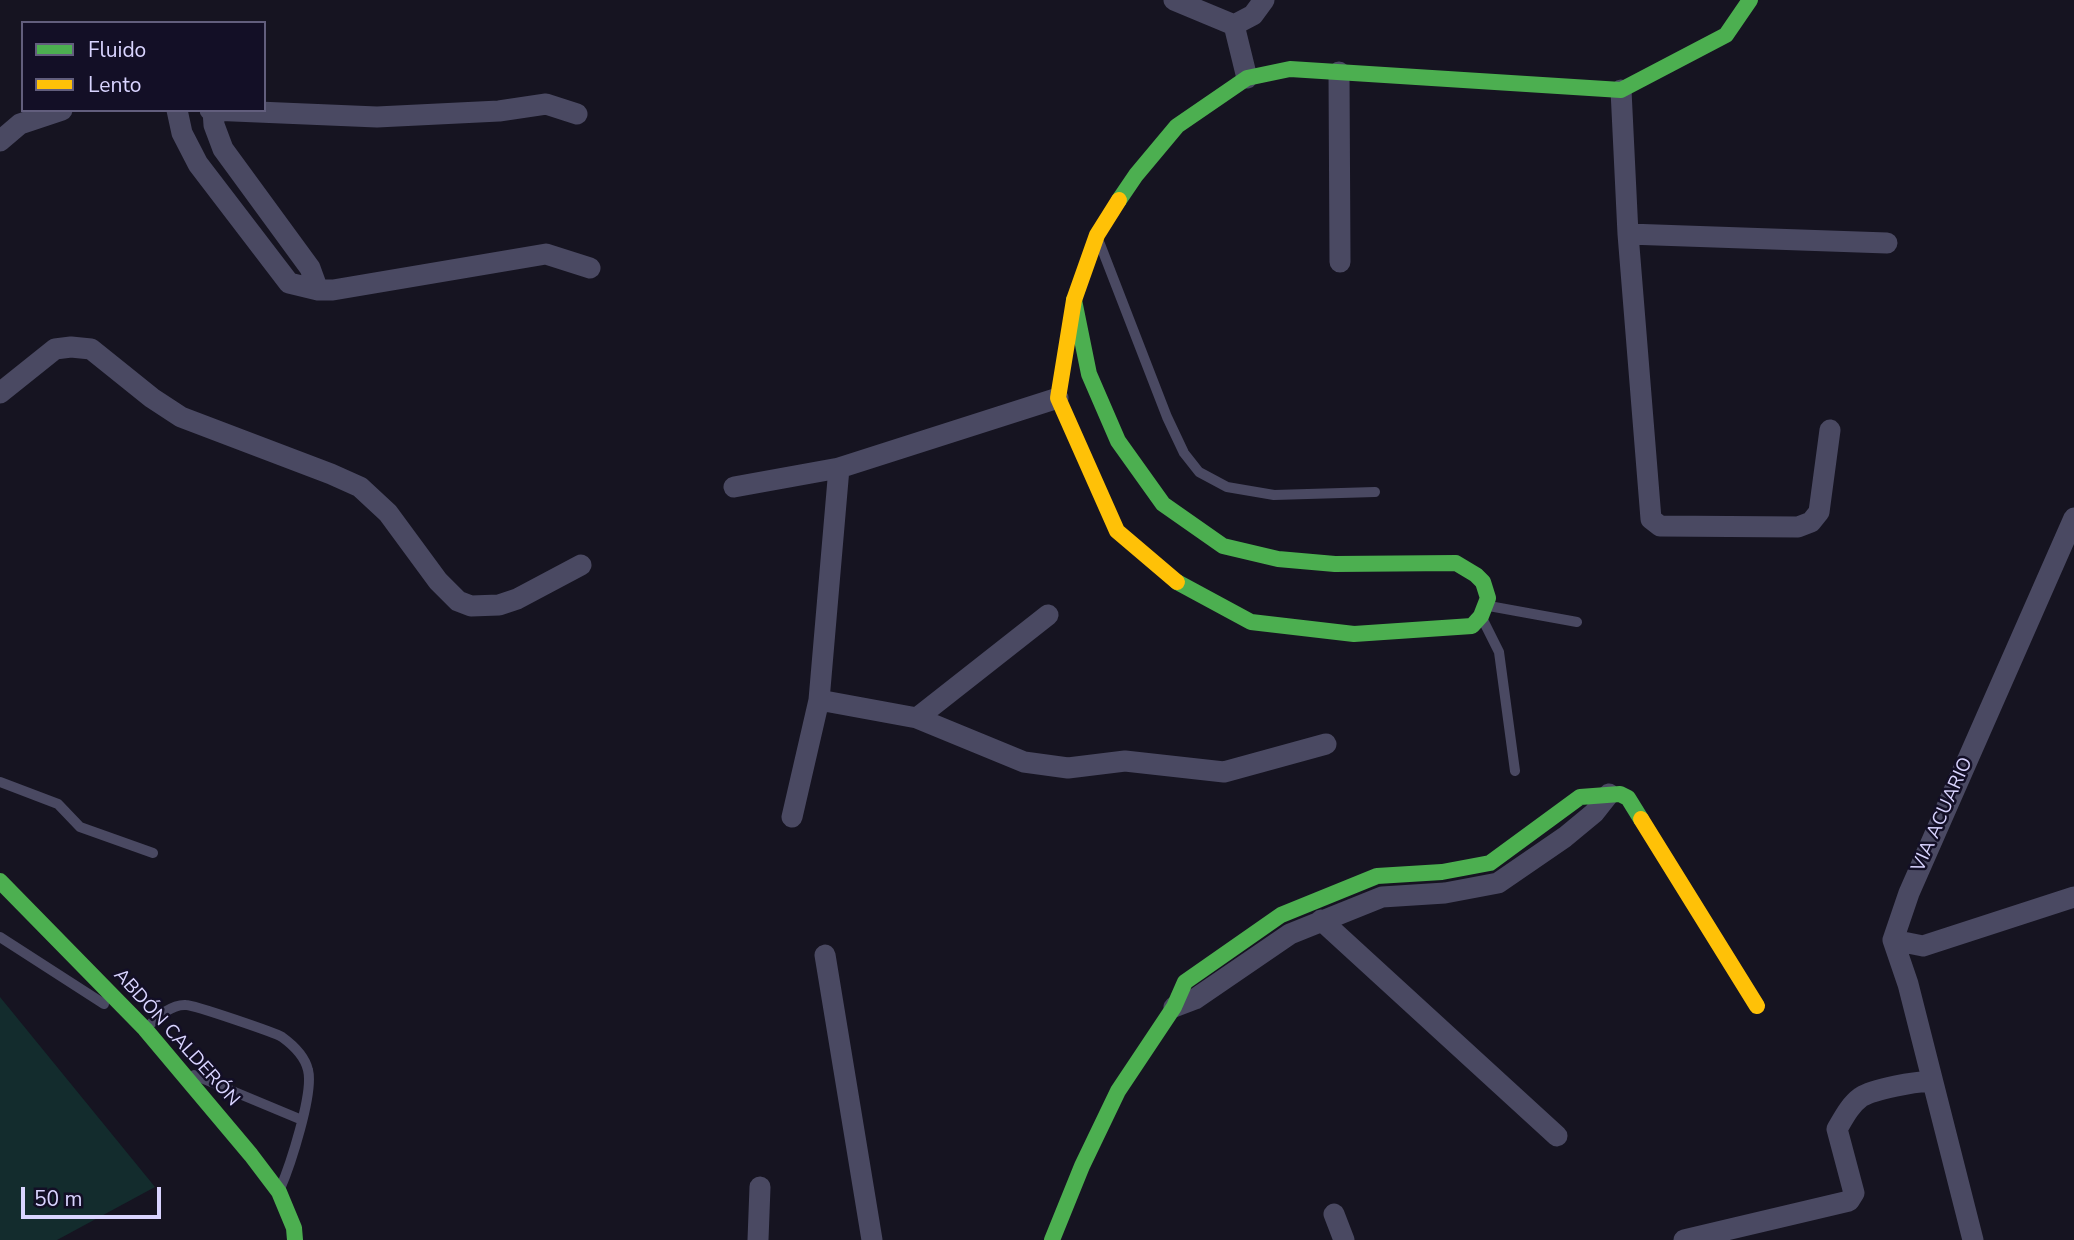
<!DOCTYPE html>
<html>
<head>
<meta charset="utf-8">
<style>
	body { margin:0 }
	#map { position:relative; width:2074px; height:1240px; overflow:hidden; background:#161421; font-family:"Nunito Sans",sans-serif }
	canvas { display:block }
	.legend { position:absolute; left:21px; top:21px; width:245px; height:91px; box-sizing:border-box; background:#130f26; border:2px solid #625e7d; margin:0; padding:9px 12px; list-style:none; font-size:21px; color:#d9d4ff }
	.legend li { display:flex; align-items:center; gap:14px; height:35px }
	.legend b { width:35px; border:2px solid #625e7d }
	.scale { position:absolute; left:21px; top:1187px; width:140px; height:32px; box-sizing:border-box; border:4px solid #d9d4ff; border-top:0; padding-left:9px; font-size:21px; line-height:24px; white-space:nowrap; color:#d9d4ff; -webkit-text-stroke:5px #130f26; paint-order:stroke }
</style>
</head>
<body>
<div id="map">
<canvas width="2074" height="1240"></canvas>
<ul class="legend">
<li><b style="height:9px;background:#4caf50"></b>Fluido</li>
<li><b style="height:9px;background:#ffc107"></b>Lento</li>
</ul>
<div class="scale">50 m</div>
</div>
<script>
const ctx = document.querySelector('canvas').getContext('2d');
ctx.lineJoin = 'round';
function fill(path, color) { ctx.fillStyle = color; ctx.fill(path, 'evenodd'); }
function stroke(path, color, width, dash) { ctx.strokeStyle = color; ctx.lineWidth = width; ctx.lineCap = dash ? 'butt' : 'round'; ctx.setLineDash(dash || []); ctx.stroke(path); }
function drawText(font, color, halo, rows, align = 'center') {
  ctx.font = font + ' "Nunito Sans",sans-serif'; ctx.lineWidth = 5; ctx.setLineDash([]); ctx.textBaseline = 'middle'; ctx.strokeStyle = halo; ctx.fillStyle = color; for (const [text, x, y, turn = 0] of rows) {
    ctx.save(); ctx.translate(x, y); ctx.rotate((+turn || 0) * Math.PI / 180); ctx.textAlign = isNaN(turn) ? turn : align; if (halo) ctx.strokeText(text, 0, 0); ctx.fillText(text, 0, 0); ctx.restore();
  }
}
fill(new Path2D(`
	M 0,997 L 155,1187 L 57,1240 L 0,1240 Z`), '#132c2d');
stroke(new Path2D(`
	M 1100,244 L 1167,417 L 1184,453 L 1199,472 L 1227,487 L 1274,495 L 1375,492
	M 1489,606 L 1577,622
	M 1483,620 L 1499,652 L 1515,771
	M 0,782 L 58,804 L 80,827 L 153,853
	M 0,937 L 104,1004
	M 145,1029 C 156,1019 170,1004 186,1005 C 194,1005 276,1033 282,1037 C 293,1045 305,1057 308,1070 C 314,1093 290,1166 280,1189
	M 194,1075 L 302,1120`), '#4a4962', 10);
stroke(new Path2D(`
	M 1174,0 L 1234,25
	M 1234,25 L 1247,78
	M 1234,25 L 1253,15 L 1264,0
	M 1339,72 L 1340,262
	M 1621,90 L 1628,234 L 1651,519 L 1660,526 L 1798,527 L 1811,522 L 1819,512 L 1830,430
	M 177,110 L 182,133 L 198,164 L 289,283 L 318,290 L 333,290 L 546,254 L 590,268
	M 210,110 L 377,117 L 499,111 L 546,104 L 577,114
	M 213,110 L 214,125 L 223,149 L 310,268 L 318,290
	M 0,141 L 20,124 L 62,110
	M 1628,234 L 1887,243
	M 0,393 L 55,349 L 71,347 L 91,349 L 152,398 L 181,417 L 331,474 L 360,487 L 388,513 L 438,581 L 458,601 L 471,606 L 499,605 L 517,599 L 581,565
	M 734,487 L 839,468 L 1058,398
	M 819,700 L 917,718 L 1024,762 L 1068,768 L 1125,761 L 1224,772 L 1326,744
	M 917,718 L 1048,615
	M 792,817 L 819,700 L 839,468
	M 1321,920 L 1557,1136
	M 1893,940 L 1909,893 L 2074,518
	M 1893,940 L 1908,984 L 1973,1240
	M 1893,940 L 1923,946 L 2074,897
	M 825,955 L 872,1240
	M 1174,1007 L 1195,999 L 1290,934 L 1382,897 L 1445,893 L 1498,883 L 1565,837 L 1594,813 L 1609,794
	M 1334,1214 L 1344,1240
	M 758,1240 L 760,1187
	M 1684,1240 L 1849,1201 L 1854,1193 L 1837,1129 C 1844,1117 1850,1105 1861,1097 C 1872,1090 1918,1080 1932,1082`), '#4a4962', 21);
stroke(new Path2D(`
	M 1119,200 L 1136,175 L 1177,126 L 1247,78 L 1290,69 L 1621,90 L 1726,35 L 1750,0
	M 1074,300 L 1089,374 L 1118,441 L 1163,504 L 1223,546 L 1278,559 L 1335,564 L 1456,563 L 1476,575 L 1483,582 L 1488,598 L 1481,616 L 1472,626 L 1354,634 L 1251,622 L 1177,582
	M 0,881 L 145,1029 L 251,1155 L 279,1192 L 294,1228 L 295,1240
	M 1052,1240 L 1082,1166 L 1118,1091 L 1174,1007 L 1185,982 L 1281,915 L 1377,876 L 1442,872 L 1490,863 L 1580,797 L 1620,794 L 1628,798 L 1641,819`), '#4caf50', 16);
stroke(new Path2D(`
	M 1119,200 L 1097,235 L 1074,300 L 1058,398 L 1117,531 L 1177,582
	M 1641,819 L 1757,1006`), '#ffc107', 16);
drawText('19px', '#d9d4ff', '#130f26', [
	["VIA ACUARIO",1943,815,-66],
	["ABDÓN CALDERÓN",176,1038,48]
]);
</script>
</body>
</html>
